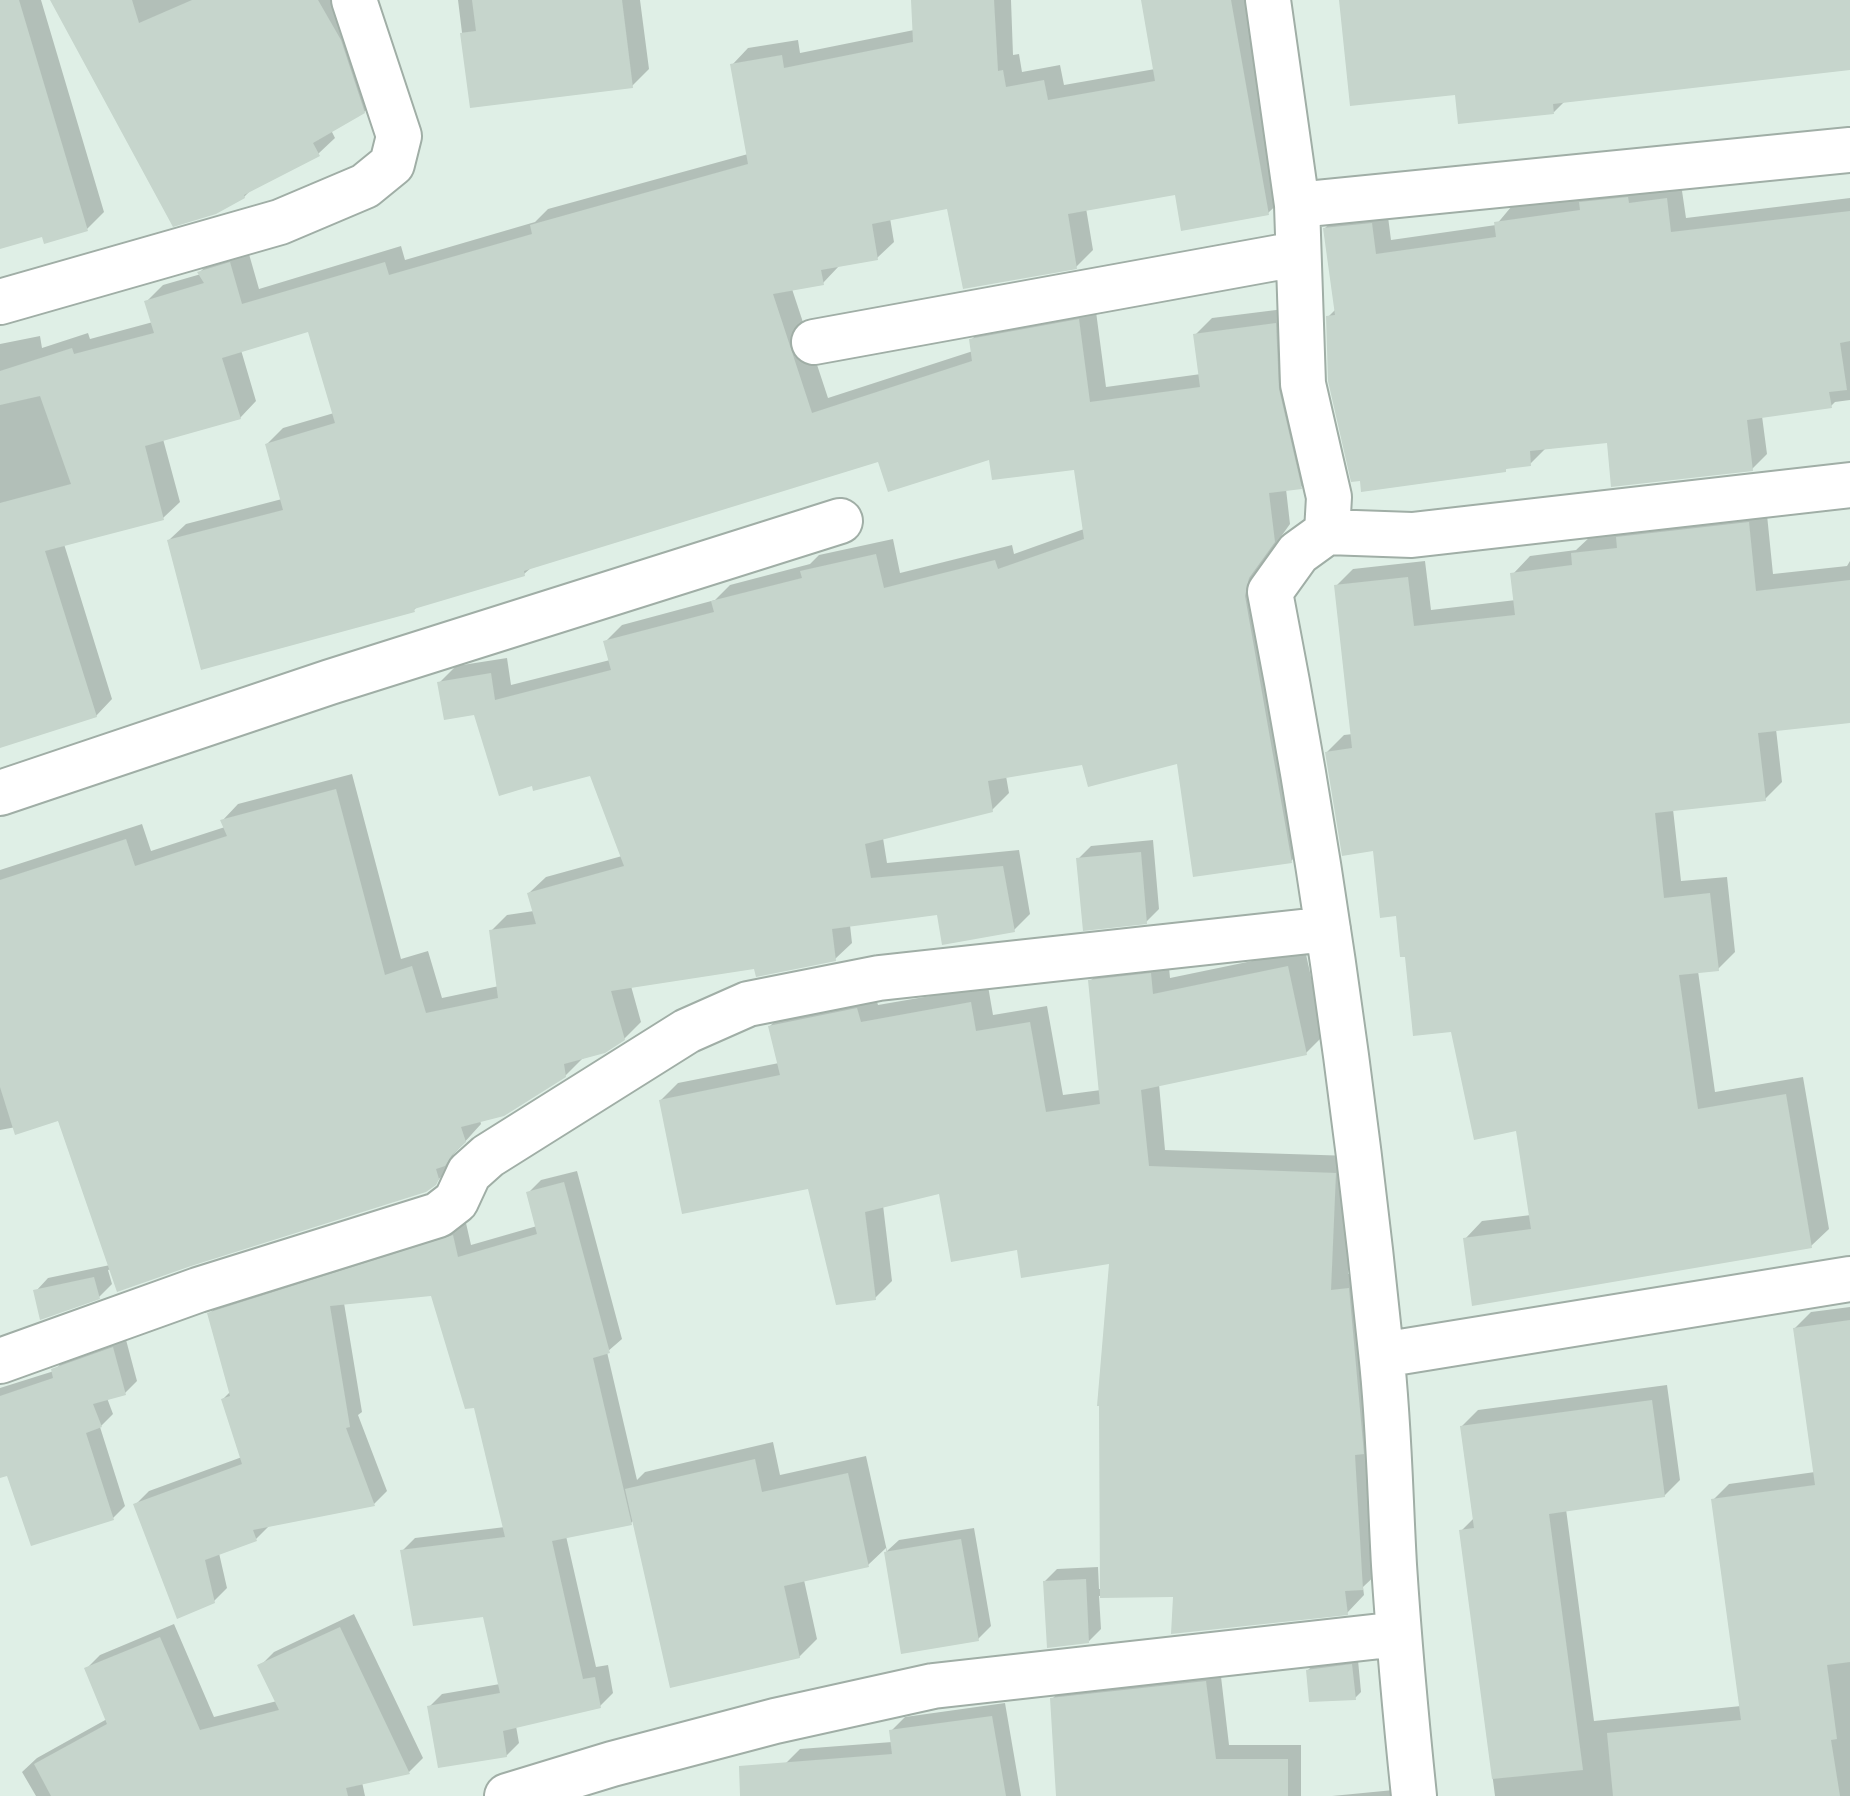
<!DOCTYPE html>
<html>
<head>
<meta charset="utf-8">
<style>
	body { margin:0 }
	canvas { display:block; background:#dfefe6 }
</style>
</head>
<body>
<canvas width="1850" height="1796"></canvas>
<script>
const ctx = document.querySelector('canvas').getContext('2d');
ctx.lineJoin = 'round';
function fill(path, color) { ctx.fillStyle = color; ctx.fill(path, 'evenodd'); }
function stroke(path, color, width, dash) { ctx.strokeStyle = color; ctx.lineWidth = width; ctx.lineCap = dash ? 'butt' : 'round'; ctx.setLineDash(dash || []); ctx.stroke(path); }
fill(new Path2D(`
	M 0,0 L 41,0 L 104,212 L 87,229 L 43,234 L 0,247 Z
	M 53,0 L 344,0 L 381,95 L 364,112 L 331,130 L 335,138 L 318,154 L 252,189 L 244,197 Z
	M 458,0 L 640,0 L 649,69 L 632,86 L 471,106 Z
	M 913,0 L 1011,0 L 1013,55 L 1019,54 L 1022,72 L 1060,65 L 1064,85 L 1155,69 L 1143,0 L 1250,0 L 1285,197 L 1268,213 L 1177,192 L 1086,208 L 1093,250 L 1076,267 L 949,206 L 890,218 L 894,242 L 877,258 L 839,266 L 823,283 L 792,289 L 828,398 L 973,351 L 971,340 L 988,323 L 1095,304 L 1106,387 L 1201,374 L 1195,335 L 1212,318 L 1292,308 L 1317,471 L 1301,487 L 1286,489 L 1290,524 L 1265,559 L 1261,578 L 1308,845 L 1291,861 L 1179,762 L 1084,763 L 1006,776 L 1009,793 L 992,810 L 883,838 L 887,863 L 1019,850 L 1030,914 L 1014,930 L 939,913 L 850,925 L 852,943 L 835,959 L 755,966 L 631,986 L 641,1022 L 624,1039 L 582,1059 L 565,1076 L 480,1120 L 481,1124 L 453,1155 L 452,1166 L 435,1183 L 108,1270 L 112,1284 L 99,1297 L 36,1291 L 48,1278 L 110,1265 L 59,1119 L 0,1130 L 0,870 L 142,824 L 151,851 L 225,827 L 222,821 L 238,804 L 352,774 L 401,959 L 428,951 L 442,998 L 499,986 L 491,931 L 507,915 L 534,911 L 529,893 L 546,877 L 622,856 L 592,774 L 475,713 L 439,683 L 456,666 L 507,658 L 511,685 L 610,660 L 605,642 L 622,625 L 715,600 L 730,585 L 810,564 L 819,555 L 893,539 L 900,573 L 1012,545 L 1014,554 L 1084,529 L 1076,467 L 991,457 L 879,460 L 532,567 L 524,574 L 418,606 L 414,610 L 169,540 L 186,524 L 282,499 L 267,444 L 283,428 L 334,413 L 309,330 L 241,350 L 256,401 L 240,418 L 163,439 L 180,502 L 163,518 L 64,544 L 112,699 L 96,716 L 0,744 L 0,344 L 40,336 L 42,348 L 88,333 L 90,339 L 153,322 L 146,302 L 163,285 L 201,274 L 200,272 L 216,256 L 247,247 L 259,289 L 401,246 L 405,260 L 535,222 L 548,209 L 748,154 L 732,65 L 748,48 L 798,40 L 800,53 L 914,30 Z
	M 1341,0 L 1850,0 L 1850,68 L 1565,101 L 1554,112 L 1457,93 Z
	M 1681,184 L 1686,218 L 1850,198 L 1850,400 L 1835,402 L 1831,406 L 1762,416 L 1767,454 L 1752,469 L 1608,441 L 1545,449 L 1530,464 L 1509,467 L 1505,470 L 1328,317 L 1336,309 L 1325,228 L 1340,213 L 1387,209 L 1391,240 L 1496,225 L 1511,207 Z
	M 1766,505 L 1773,574 L 1847,566 L 1850,561 L 1850,721 L 1776,729 L 1782,782 L 1765,799 L 1673,809 L 1681,881 L 1727,877 L 1735,952 L 1718,969 L 1698,971 L 1715,1092 L 1803,1077 L 1829,1229 L 1811,1246 L 1465,1239 L 1482,1221 L 1531,1215 L 1518,1128 L 1407,954 L 1398,914 L 1375,849 L 1327,752 L 1344,735 L 1353,734 L 1336,586 L 1353,569 L 1425,561 L 1431,610 L 1516,600 L 1513,574 L 1530,556 L 1576,550 L 1591,536 Z
	M 1153,840 L 1159,909 L 1146,922 L 1078,859 L 1091,846 Z
	M 1305,950 L 1324,1035 L 1306,1053 L 1159,1084 L 1165,1150 L 1352,1156 L 1348,1274 L 1366,1272 L 1380,1571 L 1363,1587 L 1364,1595 L 1347,1613 L 1175,1595 L 1099,1596 L 1101,1629 L 1089,1641 L 1045,1581 L 1057,1569 L 1098,1567 L 1099,1589 L 1102,1589 L 1111,1262 L 1019,1248 L 941,1191 L 883,1205 L 892,1281 L 875,1298 L 809,1187 L 661,1100 L 678,1083 L 779,1063 L 770,1026 L 787,1009 L 874,992 L 878,1005 L 988,986 L 993,1015 L 1047,1006 L 1063,1095 L 1101,1090 L 1090,981 L 1108,964 L 1168,957 L 1170,978 Z
	M 577,1171 L 622,1339 L 607,1352 L 637,1480 L 645,1472 L 773,1442 L 780,1475 L 866,1456 L 887,1551 L 899,1540 L 974,1528 L 991,1626 L 978,1639 L 902,1651 L 886,1548 L 868,1565 L 804,1580 L 817,1639 L 799,1657 L 634,1520 L 631,1523 L 566,1536 L 596,1667 L 608,1665 L 613,1693 L 600,1706 L 516,1726 L 519,1743 L 506,1756 L 429,1707 L 442,1694 L 500,1684 L 484,1615 L 402,1551 L 415,1538 L 505,1527 L 475,1406 L 433,1294 L 344,1303 L 362,1412 L 358,1415 L 387,1491 L 374,1504 L 269,1526 L 256,1539 L 219,1553 L 227,1588 L 214,1601 L 136,1504 L 149,1491 L 242,1457 L 223,1399 L 231,1391 L 209,1314 L 222,1301 L 466,1223 L 471,1245 L 537,1226 L 528,1193 L 541,1180 Z
	M 1850,1307 L 1850,1796 L 1495,1796 L 1461,1531 L 1475,1517 L 1462,1426 L 1478,1410 L 1667,1385 L 1680,1480 L 1664,1496 L 1566,1509 L 1594,1721 L 1741,1706 L 1713,1500 L 1729,1484 L 1815,1472 L 1795,1328 L 1811,1312 Z
	M 125,1336 L 137,1381 L 125,1393 L 107,1398 L 113,1414 L 100,1427 L 125,1506 L 113,1518 L 8,1473 L 0,1476 L 0,1388 L 54,1371 L 66,1358 Z
	M 354,1614 L 423,1758 L 409,1772 L 362,1782 L 365,1796 L 36,1796 L 22,1772 L 37,1758 L 107,1719 L 86,1669 L 100,1655 L 174,1624 L 214,1717 L 277,1701 L 260,1666 L 274,1652 Z
	M 1358,1660 L 1361,1692 L 1355,1698 L 1308,1670 L 1314,1664 Z
	M 1220,1668 L 1229,1745 L 1301,1745 L 1301,1796 L 1058,1796 L 1052,1699 L 1066,1685 Z
	M 1005,1703 L 1021,1796 L 788,1796 L 786,1763 L 800,1749 L 892,1742 L 891,1731 L 905,1717 Z
	M 1404,1789 L 1407,1796 L 1332,1796 Z`), '#0003');
fill(new Path2D(`
	M 0,0 L 19,0 L 88,231 L 44,244 L 42,237 L 0,249 Z
	M 50,0 L 132,0 L 139,23 L 192,0 L 318,0 L 341,40 L 365,113 L 313,143 L 320,156 L 244,195 L 245,198 L 216,214 L 173,227 Z
	M 472,0 L 622,0 L 633,88 L 470,108 L 460,33 L 476,31 Z
	M 911,0 L 994,0 L 998,71 L 1003,70 L 1006,87 L 1044,80 L 1048,100 L 1155,81 L 1141,0 L 1231,0 L 1269,215 L 1181,231 L 1175,195 L 1068,214 L 1077,269 L 963,289 L 947,209 L 872,224 L 878,260 L 821,270 L 824,285 L 773,294 L 812,413 L 972,361 L 969,339 L 1079,319 L 1090,402 L 1200,387 L 1193,334 L 1276,323 L 1279,389 L 1302,489 L 1269,493 L 1275,542 L 1249,578 L 1245,596 L 1292,863 L 1193,877 L 1177,764 L 1088,787 L 1082,765 L 988,781 L 993,812 L 865,844 L 871,878 L 1003,866 L 1015,932 L 942,945 L 937,915 L 832,929 L 836,961 L 756,977 L 754,969 L 611,991 L 625,1040 L 605,1053 L 564,1064 L 566,1077 L 504,1116 L 461,1127 L 466,1142 L 452,1155 L 445,1166 L 436,1169 L 439,1179 L 436,1185 L 426,1192 L 191,1266 L 117,1292 L 58,1121 L 15,1135 L 0,1087 L 0,880 L 126,839 L 135,866 L 227,836 L 220,820 L 336,789 L 385,975 L 412,966 L 426,1013 L 498,998 L 489,930 L 536,924 L 527,893 L 624,866 L 590,776 L 533,791 L 532,786 L 499,796 L 474,715 L 444,720 L 437,682 L 491,673 L 495,700 L 611,670 L 603,641 L 714,612 L 711,601 L 802,578 L 800,571 L 876,554 L 884,588 L 995,560 L 998,569 L 1084,539 L 1074,470 L 992,480 L 989,460 L 888,492 L 878,462 L 524,571 L 525,576 L 414,609 L 415,612 L 201,670 L 167,540 L 283,510 L 265,444 L 335,423 L 308,332 L 222,358 L 241,419 L 145,446 L 164,520 L 45,551 L 97,717 L 0,748 L 0,503 L 71,484 L 40,396 L 0,405 L 0,371 L 72,348 L 74,354 L 154,333 L 144,301 L 204,283 L 197,272 L 230,262 L 242,304 L 385,262 L 389,275 L 532,234 L 530,225 L 748,164 L 730,64 L 782,55 L 784,68 L 913,42 Z
	M 1339,0 L 1850,0 L 1850,70 L 1553,104 L 1554,114 L 1458,124 L 1455,95 L 1350,106 Z
	M 1628,197 L 1629,203 L 1667,198 L 1671,232 L 1850,211 L 1850,341 L 1840,343 L 1847,390 L 1829,392 L 1832,408 L 1747,420 L 1753,471 L 1611,487 L 1607,443 L 1530,451 L 1531,466 L 1506,469 L 1506,472 L 1361,492 L 1360,481 L 1351,482 L 1328,381 L 1326,316 L 1335,315 L 1323,228 L 1372,223 L 1376,254 L 1496,237 L 1494,222 L 1580,210 L 1579,202 Z
	M 1749,522 L 1756,591 L 1850,580 L 1850,723 L 1758,733 L 1766,801 L 1655,813 L 1664,898 L 1710,893 L 1719,971 L 1679,975 L 1698,1109 L 1786,1094 L 1812,1248 L 1472,1306 L 1463,1238 L 1531,1229 L 1516,1131 L 1474,1140 L 1451,1032 L 1413,1036 L 1405,957 L 1400,957 L 1396,916 L 1380,918 L 1373,851 L 1342,856 L 1325,752 L 1352,748 L 1334,585 L 1408,577 L 1414,626 L 1515,615 L 1510,573 L 1572,565 L 1571,553 L 1617,548 L 1616,537 Z
	M 1141,852 L 1147,924 L 1083,931 L 1076,858 Z
	M 1288,966 L 1307,1055 L 1141,1090 L 1149,1166 L 1336,1173 L 1331,1290 L 1349,1288 L 1364,1454 L 1355,1455 L 1363,1590 L 1345,1591 L 1348,1615 L 1171,1634 L 1173,1597 L 1100,1598 L 1099,1406 L 1097,1406 L 1109,1264 L 1021,1278 L 1017,1250 L 951,1262 L 939,1194 L 865,1212 L 876,1300 L 836,1305 L 808,1189 L 682,1214 L 659,1100 L 780,1075 L 768,1026 L 857,1008 L 861,1022 L 971,1002 L 976,1031 L 1030,1022 L 1046,1112 L 1100,1104 L 1088,980 L 1151,973 L 1153,994 Z
	M 564,1182 L 610,1353 L 593,1358 L 632,1525 L 552,1541 L 583,1679 L 595,1677 L 601,1708 L 503,1731 L 507,1757 L 438,1768 L 427,1706 L 500,1693 L 483,1617 L 413,1626 L 400,1550 L 505,1537 L 474,1408 L 465,1409 L 431,1296 L 330,1306 L 350,1427 L 346,1428 L 375,1506 L 253,1530 L 257,1541 L 205,1560 L 215,1603 L 177,1619 L 133,1504 L 242,1464 L 221,1399 L 230,1396 L 207,1313 L 453,1235 L 458,1257 L 537,1234 L 526,1192 Z
	M 94,1277 L 100,1299 L 40,1320 L 33,1290 Z
	M 1850,1320 L 1850,1662 L 1827,1665 L 1837,1739 L 1831,1740 L 1840,1796 L 1613,1796 L 1607,1733 L 1741,1720 L 1711,1499 L 1815,1485 L 1793,1328 Z
	M 113,1347 L 126,1395 L 93,1404 L 102,1427 L 86,1433 L 114,1520 L 31,1546 L 7,1476 L 0,1478 L 0,1396 L 53,1378 L 51,1369 Z
	M 1652,1400 L 1665,1497 L 1549,1514 L 1583,1770 L 1492,1779 L 1459,1530 L 1474,1528 L 1460,1426 Z
	M 755,1459 L 762,1492 L 848,1473 L 869,1567 L 784,1586 L 800,1658 L 670,1688 L 625,1489 Z
	M 961,1539 L 979,1641 L 901,1654 L 884,1552 Z
	M 1086,1579 L 1089,1643 L 1047,1648 L 1043,1581 Z
	M 340,1627 L 410,1774 L 346,1788 L 348,1796 L 51,1796 L 34,1764 L 107,1724 L 84,1668 L 160,1637 L 200,1730 L 279,1710 L 257,1665 Z
	M 1352,1664 L 1356,1700 L 1309,1702 L 1306,1670 Z
	M 1206,1681 L 1216,1759 L 1288,1759 L 1288,1796 L 1056,1796 L 1050,1698 Z
	M 992,1716 L 1006,1796 L 740,1796 L 739,1766 L 892,1754 L 889,1730 Z`), '#c6d5cc');
const street = new Path2D(`
	M 1268,0 L 1297,205 L 1303,384 L 1329,497 L 1327,532 L 1298,553 L 1270,592 C 1319,843 1355,1097 1381,1352 C 1389,1422 1390,1494 1394,1565 C 1399,1642 1406,1719 1414,1796
	M 1297,205 L 1850,150
	M 0,302 L 280,222 L 365,186 L 392,164 L 399,136 L 354,0
	M 814,342 L 1297,254
	M 1327,532 L 1412,535 L 1850,485
	M 0,793 L 330,682 L 840,521
	M 1382,1355 L 1850,1279
	M 0,1361 L 198,1290 L 438,1215 L 456,1201 L 469,1173 L 488,1156 L 687,1031 L 748,1004 L 879,978 L 1328,929
	M 507,1796 L 612,1764 L 775,1721 L 933,1686 L 1399,1634`);
stroke(street, '#a0aea6', 48);
stroke(street, '#fff', 44);
</script>
</body>
</html>
